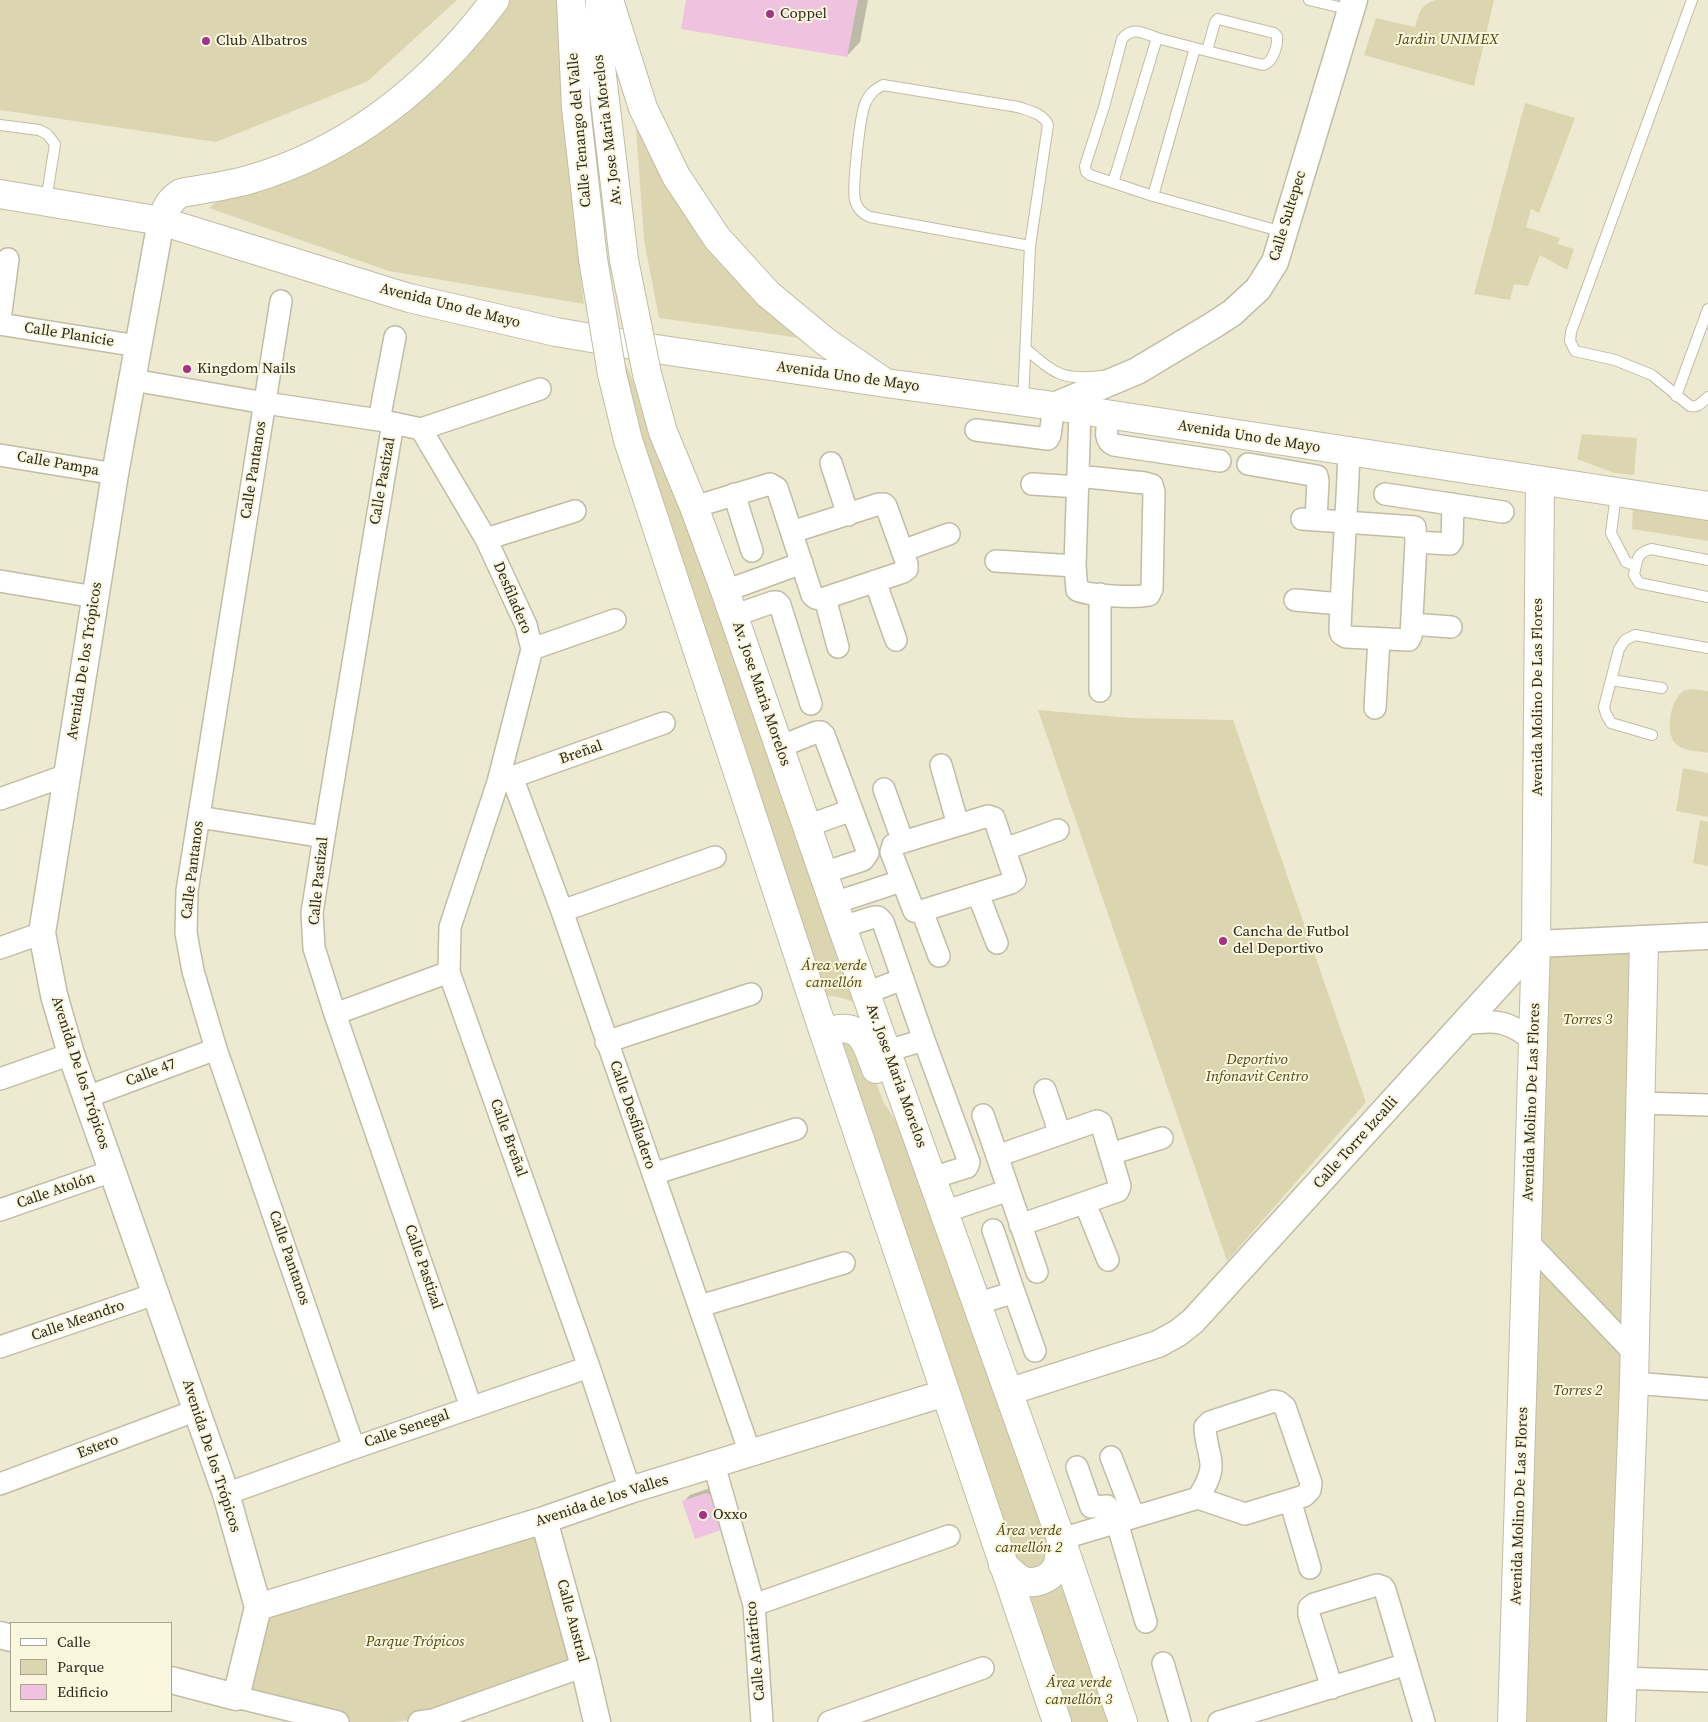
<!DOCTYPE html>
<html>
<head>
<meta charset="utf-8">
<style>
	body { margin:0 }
	#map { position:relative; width:1708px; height:1722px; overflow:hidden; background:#edead1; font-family:"Source Serif 4",serif }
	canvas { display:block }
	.legend { position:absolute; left:10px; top:1622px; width:162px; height:90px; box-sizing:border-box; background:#fbf7de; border:1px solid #a7a491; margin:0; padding:6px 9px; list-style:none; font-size:15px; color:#29281e }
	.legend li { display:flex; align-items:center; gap:10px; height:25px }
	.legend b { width:25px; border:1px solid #a7a491 }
</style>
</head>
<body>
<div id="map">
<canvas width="1708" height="1722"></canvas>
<ul class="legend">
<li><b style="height:6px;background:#fff"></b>Calle</li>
<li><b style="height:14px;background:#dcd6b0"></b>Parque</li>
<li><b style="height:14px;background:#efc3df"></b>Edificio</li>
</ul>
</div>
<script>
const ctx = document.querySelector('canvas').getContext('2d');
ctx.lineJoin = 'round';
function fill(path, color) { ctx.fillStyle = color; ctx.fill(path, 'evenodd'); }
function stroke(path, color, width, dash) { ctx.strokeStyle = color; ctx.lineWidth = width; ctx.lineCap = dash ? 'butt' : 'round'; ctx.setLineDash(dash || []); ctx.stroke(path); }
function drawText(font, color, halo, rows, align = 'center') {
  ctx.font = font + ' "Source Serif 4",serif'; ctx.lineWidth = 4; ctx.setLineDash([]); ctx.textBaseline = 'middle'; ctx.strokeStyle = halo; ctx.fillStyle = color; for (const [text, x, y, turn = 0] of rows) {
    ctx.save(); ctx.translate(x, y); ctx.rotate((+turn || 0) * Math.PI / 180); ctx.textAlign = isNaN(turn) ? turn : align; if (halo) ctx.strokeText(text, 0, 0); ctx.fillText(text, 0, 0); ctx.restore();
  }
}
fill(new Path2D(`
	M 0,0 L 457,0 L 368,81 L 216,142 L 0,110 Z
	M 505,0 L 560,0 L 562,109 L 584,304 L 389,271 L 209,208 L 229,191 L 293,175 Z
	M 1435,0 L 1494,0 L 1474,86 L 1364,55 L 1376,18 L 1415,27 C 1420,12 1419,6 1435,0 Z
	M 634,100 L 675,184 L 814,340 L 659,318 L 644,240 Z
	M 1525,103 L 1575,118 L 1539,213 L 1531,209 L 1526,227 L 1560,238 L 1558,244 L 1574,249 L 1567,270 L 1540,255 L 1528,286 L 1514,284 L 1510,300 L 1474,294 Z
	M 621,360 L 626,365 L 660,442 L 855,1003 C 843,997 833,995 820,997 L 690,626 Z
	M 1582,434 L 1637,438 L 1634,475 L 1614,473 L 1577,459 Z
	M 1633,505 L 1708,518 L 1708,541 L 1632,529 Z
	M 1692,689 L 1708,691 L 1708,753 C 1699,751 1684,751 1677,745 C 1664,735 1670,703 1681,693 C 1684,690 1688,690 1692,689 Z
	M 1038,710 L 1131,718 L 1233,720 L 1366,1102 L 1227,1261 Z
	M 1683,768 L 1708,773 L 1708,817 L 1676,811 Z
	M 1700,820 L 1708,822 L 1708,866 L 1693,863 Z
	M 1642,942 L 1631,1348 L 1531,1241 L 1538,946 Z
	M 848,1035 L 874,1078 L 884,1103 L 901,1129 L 1058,1563 L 1015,1575 L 849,1089 L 857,1086 L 840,1038 Z
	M 1530,1247 L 1631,1354 L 1619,1722 L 1515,1722 Z
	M 542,1522 L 581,1663 L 433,1718 L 391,1722 L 346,1722 L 240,1696 L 262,1608 Z
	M 1060,1570 L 1120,1722 L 1059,1722 L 1023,1583 Z`), '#dcd6b0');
fill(new Path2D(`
	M 687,0 L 868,0 L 860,42 L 847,56 Z
	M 713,1487 L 717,1487 L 696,1537 L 684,1501 L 690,1495 Z`), '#0003');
fill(new Path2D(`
	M 686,0 L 858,0 L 847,57 L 681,29 Z
	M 706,1493 L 714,1496 L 724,1529 L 695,1539 L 682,1501 Z`), '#efc3df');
const service = new Path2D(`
	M 1309,0 L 1351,10
	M 1692,0 L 1571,332 L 1570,341 L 1575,351 L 1615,360 L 1652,375 L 1690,406 C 1698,408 1702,402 1708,397
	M 1157,38 C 1143,33 1133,26 1122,39 L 1104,107 L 1085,166 L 1086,172 L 1090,175 L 1153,196 L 1283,232
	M 1195,48 L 1263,65 C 1273,63 1278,45 1277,36 L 1274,33 L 1218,19 L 1215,22 L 1207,51
	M 0,125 L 39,130 L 47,134 L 55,144 L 46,201
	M 1113,183 L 1157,38 L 1195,48 L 1153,196
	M 1026,349 C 1054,373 1062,381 1101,376
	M 1676,396 L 1708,309
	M 1023,401 L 1030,246 L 1048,125 C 1043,113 1029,111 1018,107 L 883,85 C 874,90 869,94 865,104 C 860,116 852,188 855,200 C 857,209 863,214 870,217 L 1030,246
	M 1616,494 L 1611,533 L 1626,562 L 1636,566
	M 1708,560 L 1651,549 C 1636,553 1637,561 1634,575 L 1639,583 L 1708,597
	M 1611,680 L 1662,688
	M 1652,735 L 1611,723 L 1606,714 L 1604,707 L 1619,649 L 1625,640 L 1635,635 L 1708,648`);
const minor = new Path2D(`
	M 281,301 L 187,891 L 186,933 L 193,971 L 216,1049 L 354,1448
	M 0,320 L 8,259
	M 0,324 L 138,346
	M 133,380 L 265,403 L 379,420 L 421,429 L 540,389
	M 1109,415 C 1108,426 1102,440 1114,445 L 1220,461
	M 379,420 L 395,337
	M 393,423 L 324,837 L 312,913 L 314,948 L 335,1014 L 471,1407
	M 421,429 L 486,539 L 526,625 L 532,649 L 498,782 L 450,927 L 449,972 L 589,1367 L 630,1490
	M 976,430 L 1048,439 L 1050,435 L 1054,406
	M 0,455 L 115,474
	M 831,463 L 848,515
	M 1248,464 L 1317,476 L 1318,481 L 1316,520
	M 1078,476 L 1145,483 L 1152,485 L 1154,492 L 1152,589 L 1149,595 C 1134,598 1090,596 1077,590 L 1075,566 L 1080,411
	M 1032,484 L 1078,487
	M 734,494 L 752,551
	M 1385,494 L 1503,512
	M 694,507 L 770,484 L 777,488 L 812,595 C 816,600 820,599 825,598 L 903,572 L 907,569 L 907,564 L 886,506 L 884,504 L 879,504 L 792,532
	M 1302,519 L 1415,527 L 1416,542 L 1411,636 L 1409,640 L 1346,637 L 1341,634 L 1340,631 C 1342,571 1347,512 1349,452
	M 486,539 L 575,511
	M 1416,542 L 1450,544 L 1452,541 L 1453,504
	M 902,551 L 949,534
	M 996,561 L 1075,566
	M 0,581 L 95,597
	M 875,581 L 896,640
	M 725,591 L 802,563
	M 1100,594 L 1100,691
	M 825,598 L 838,647
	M 1295,600 L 1341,604
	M 733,616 L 773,602 L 777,602 L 780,605 L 811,704
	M 1412,624 L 1451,627
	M 532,649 L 615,620
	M 1375,708 L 1379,639
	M 779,747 L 817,732 L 821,732 L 824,735 L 868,853 L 863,860 L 823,873
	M 941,765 L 958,825
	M 512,777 L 562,911 L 750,1453
	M 501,781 L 664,723
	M 884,789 L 903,842
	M 0,799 L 67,775
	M 988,816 L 994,818 L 1015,880 L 1011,883 L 918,912 L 914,911 L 891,852 L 893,845 Z
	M 199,817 L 324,837
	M 807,826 L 852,810
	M 1005,849 L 1058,830
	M 978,894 L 997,943
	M 834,903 L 901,881
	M 562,911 L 715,857
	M 922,911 L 939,956
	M 842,927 L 874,917 L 878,917 L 883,922 L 924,1040 L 969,1162 L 967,1167 L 932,1178
	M 0,948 L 42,933
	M 866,993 L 903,979
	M 335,1014 L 449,972
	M 1464,1024 C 1497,1020 1507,1020 1534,1041
	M 606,1042 L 751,994
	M 887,1051 L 924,1040
	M 0,1079 L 71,1054
	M 1045,1090 L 1060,1134
	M 87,1097 L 216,1049
	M 1640,1103 L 1708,1105
	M 983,1115 L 1037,1272
	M 1110,1154 L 1162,1138
	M 997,1156 L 1097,1121 L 1101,1123 L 1120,1186 L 1118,1191 L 1020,1225
	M 653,1174 L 796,1129
	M 1085,1203 L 1108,1260
	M 0,1210 L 112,1171
	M 944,1212 L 1009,1190
	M 1528,1242 L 1634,1353
	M 1014,1292 L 1035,1351
	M 977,1304 L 1014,1292 L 993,1230
	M 700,1306 L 844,1263
	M 0,1347 L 155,1294
	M 1634,1383 L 1708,1389
	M 1111,1457 L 1134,1517
	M 714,1465 L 754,1605 L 762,1722
	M 1077,1467 L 1091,1507 L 1107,1506 L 1117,1522 L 1146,1622
	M 0,1484 L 197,1410
	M 226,1494 L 354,1448 L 589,1367
	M 1290,1500 L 1310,1568
	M 1061,1539 L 1198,1498 L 1245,1514 L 1304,1496 L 1310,1490 L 1311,1483 L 1285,1407 L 1279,1402 L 1274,1401 L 1210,1422 L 1205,1427 C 1205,1440 1210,1451 1211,1464 C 1212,1476 1204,1488 1198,1498
	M 754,1605 L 949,1536
	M 1163,1663 L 1180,1722
	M 1621,1678 L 1708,1681
	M 1332,1688 L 1309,1615 L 1309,1608 L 1314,1604 L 1377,1585 L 1383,1587 L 1385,1590 L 1424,1722
	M 236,1697 L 338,1722
	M 419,1722 L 433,1720 L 584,1666
	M 829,1722 L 983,1668
	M 1219,1722 L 1407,1664`);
const tertiary = new Path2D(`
	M 161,221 L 115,474 L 42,933 L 54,995 L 71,1054 L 226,1494 L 258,1607 L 236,1697 L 171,1680
	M 1054,406 L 1137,371 L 1212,326 L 1232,313 L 1258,289 L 1275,262 L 1354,0
	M 1008,1392 L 1158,1344 L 1178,1333 L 1193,1321 L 1536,944 L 1708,936
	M 544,1520 L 584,1666 L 597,1722
	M 258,1607 L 544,1520 L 630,1490 L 945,1393
	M 0,1635 L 11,1638`);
const secondary = new Path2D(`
	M 571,0 L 576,108 L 593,259
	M 600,0 L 598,42 L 624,260
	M 609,0 L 643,108 L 676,176 L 717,238 L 768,294 L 826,342 L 881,380
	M 0,194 L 161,221 L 409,298 L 556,332 L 656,349 L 886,383 L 1054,406 L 1708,506
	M 161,221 C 166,209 169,200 181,193 C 203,189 226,186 248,180 C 350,151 432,84 495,0
	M 612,374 L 628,440 L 824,1033 L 1057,1722
	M 647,374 L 663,432 L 694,507 L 725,591 L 842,927 L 1061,1539 L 1123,1722
	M 824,1033 C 861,1019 865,1040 876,1069
	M 1003,1565 C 1008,1569 1013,1574 1018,1578 C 1031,1587 1051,1580 1057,1566 C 1060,1558 1060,1547 1061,1539
	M 1512,1722 L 1536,944 L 1540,481
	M 1621,1722 L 1634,1383 L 1644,940`);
stroke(service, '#c1bda5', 12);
stroke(minor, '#c1bda5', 24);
stroke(tertiary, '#c1bda5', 29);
stroke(secondary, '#c1bda5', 30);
stroke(service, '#fff', 10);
stroke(minor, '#fff', 21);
stroke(tertiary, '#fff', 26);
stroke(secondary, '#fff', 28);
const secondaryBridge = new Path2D(`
	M 593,259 L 612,374
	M 624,260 L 647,374`);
stroke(secondaryBridge, '#c1bda5', 30, []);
stroke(secondaryBridge, '#fff', 28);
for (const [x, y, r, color] of [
	[770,14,5,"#a73088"],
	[206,41,5,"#a73088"],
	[187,369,5,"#a73088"],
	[1223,941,5,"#a73088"],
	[703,1515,5,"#a73088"]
]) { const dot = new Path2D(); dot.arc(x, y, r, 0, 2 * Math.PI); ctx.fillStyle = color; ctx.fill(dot); stroke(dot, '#fbf7de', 2); }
drawText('15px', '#29281e', '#fbf7de', [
	["Coppel",780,14],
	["Club Albatros",216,41],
	["Kingdom Nails",197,369],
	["Cancha de Futbol",1233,932],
	["del Deportivo",1233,949],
	["Oxxo",713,1515]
], 'left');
drawText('italic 15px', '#504811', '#fbf7de', [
	["Jardin UNIMEX",1448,40],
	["Área verde",834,966],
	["camellón",834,983],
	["Torres 3",1588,1020],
	["Deportivo",1257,1060],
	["Infonavit Centro",1257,1077],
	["Torres 2",1578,1391],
	["Área verde",1029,1531],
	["camellón 2",1029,1548],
	["Parque Trópicos",415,1642],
	["Área verde",1079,1683],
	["camellón 3",1079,1700]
]);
drawText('15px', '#29281e', '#fbf7de', [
	["Calle Tenango del Valle",580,130,-95],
	["Av. Jose Maria Morelos",608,130,-97],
	["Calle Sultepec",1288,216,-73],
	["Avenida Uno de Mayo",450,306,14],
	["Calle Planicie",69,335,9],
	["Avenida Uno de Mayo",848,377,8],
	["Avenida Uno de Mayo",1249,437,9],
	["Calle Pampa",58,464,10],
	["Calle Pantanos",254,470,-81],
	["Calle Pastizal",383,481,-80],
	["Desfiladero",512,598,67],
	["Avenida De los Trópicos",85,661,-81],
	["Av. Jose Maria Morelos",761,694,71],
	["Avenida Molino De Las Flores",1538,697,-90],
	["Breñal",581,753,-19],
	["Calle Pantanos",193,870,-83],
	["Calle Pastizal",319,881,-84],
	["Avenida De los Trópicos",80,1073,72],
	["Calle 47",151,1073,-21],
	["Av. Jose Maria Morelos",896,1076,70],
	["Avenida Molino De Las Flores",1532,1102,-88],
	["Calle Desfiladero",632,1115,71],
	["Calle Breñal",508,1138,70],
	["Calle Torre Izcalli",1356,1143,-48],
	["Calle Atolón",56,1191,-19],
	["Calle Pantanos",289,1258,71],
	["Calle Pastizal",423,1267,71],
	["Calle Meandro",78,1321,-19],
	["Calle Senegal",407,1429,-19],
	["Estero",98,1447,-21],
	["Avenida De los Trópicos",211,1456,72],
	["Avenida de los Valles",602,1501,-18],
	["Avenida Molino De Las Flores",1520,1506,-88],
	["Calle Austral",572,1621,75],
	["Calle Antártico",756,1651,-95]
]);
</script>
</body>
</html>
